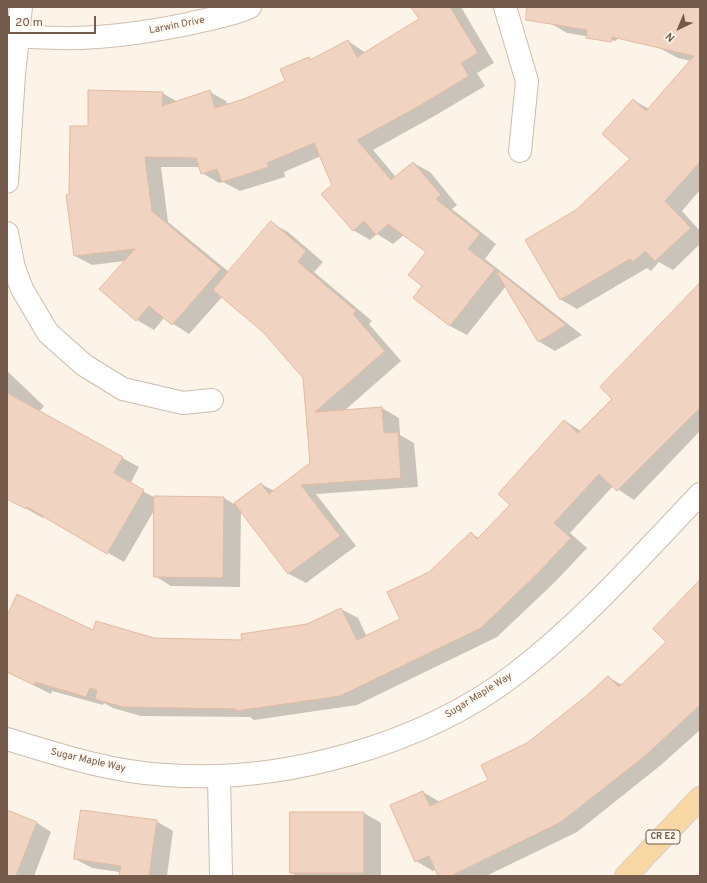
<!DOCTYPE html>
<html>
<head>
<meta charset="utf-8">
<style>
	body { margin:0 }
	#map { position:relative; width:707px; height:883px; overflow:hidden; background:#fcf4e8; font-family:Overpass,sans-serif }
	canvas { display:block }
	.frame { position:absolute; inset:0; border:8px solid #755b4c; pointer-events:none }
	.north { position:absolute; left:659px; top:8px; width:40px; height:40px; -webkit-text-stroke:3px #fef8ee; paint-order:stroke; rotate:224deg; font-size:11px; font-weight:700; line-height:16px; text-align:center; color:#755b4c }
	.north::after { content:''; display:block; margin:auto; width:14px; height:18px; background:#755b4c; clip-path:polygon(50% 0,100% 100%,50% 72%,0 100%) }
	.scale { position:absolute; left:8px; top:16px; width:88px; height:18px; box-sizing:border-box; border:2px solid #755b4c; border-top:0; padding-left:5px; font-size:12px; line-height:14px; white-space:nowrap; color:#755b4c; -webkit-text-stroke:3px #fef8ee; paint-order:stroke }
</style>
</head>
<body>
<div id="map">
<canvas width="707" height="883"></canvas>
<div class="frame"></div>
<div class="north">N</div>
<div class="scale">20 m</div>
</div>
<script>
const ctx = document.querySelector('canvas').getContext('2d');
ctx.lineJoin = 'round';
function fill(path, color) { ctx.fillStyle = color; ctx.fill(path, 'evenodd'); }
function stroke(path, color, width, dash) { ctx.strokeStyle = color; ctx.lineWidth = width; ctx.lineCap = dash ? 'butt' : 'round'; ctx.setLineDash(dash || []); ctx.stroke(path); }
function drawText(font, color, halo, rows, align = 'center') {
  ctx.font = font + ' Overpass,sans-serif'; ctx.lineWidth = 3.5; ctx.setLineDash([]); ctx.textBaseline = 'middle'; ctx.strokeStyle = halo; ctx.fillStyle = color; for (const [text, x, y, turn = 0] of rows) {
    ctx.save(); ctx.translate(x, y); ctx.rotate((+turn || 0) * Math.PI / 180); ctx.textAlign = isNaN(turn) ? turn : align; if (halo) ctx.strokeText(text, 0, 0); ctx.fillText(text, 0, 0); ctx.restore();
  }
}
fill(new Path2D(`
	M 413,7 L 461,7 L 494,63 L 477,73 L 485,86 L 436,115 L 373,150 L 396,177 L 413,163 L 430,172 L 457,205 L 452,209 L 496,244 L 485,259 L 582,335 L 555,351 L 538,341 L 506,286 L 467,335 L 450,326 L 414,298 L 424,286 L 428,252 L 404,235 L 393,244 L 377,234 L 370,240 L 353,230 L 321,156 L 284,172 L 285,177 L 240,191 L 223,182 L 219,183 L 202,173 L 200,167 L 161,167 L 168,222 L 229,272 L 271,223 L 288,232 L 323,262 L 314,272 L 372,321 L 369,324 L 401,361 L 344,411 L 382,408 L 399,418 L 400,435 L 414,443 L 418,487 L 316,494 L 356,546 L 306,583 L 289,574 L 241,510 L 240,587 L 171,586 L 155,576 L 155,509 L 124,562 L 44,516 L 43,518 L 7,498 L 7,371 L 44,406 L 39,412 L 139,467 L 130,484 L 155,498 L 224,498 L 234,504 L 261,484 L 274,491 L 311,464 L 304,378 L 264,332 L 223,296 L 189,334 L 164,318 L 154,330 L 137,320 L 101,289 L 125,261 L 92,265 L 75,256 L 70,195 L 89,127 L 162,93 L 178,102 L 210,92 L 226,101 L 228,105 L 244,100 L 287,82 L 309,58 L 312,60 L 348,41 L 366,53 L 420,20 Z
	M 553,7 L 700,7 L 700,69 L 691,61 L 678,58 L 624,29 L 616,41 L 567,33 L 550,23 Z
	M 633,100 L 649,109 L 700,109 L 700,190 L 682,211 L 700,231 L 700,244 L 673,270 L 659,262 L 651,271 L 647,268 L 577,309 L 560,299 L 576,211 L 631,159 Z
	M 700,284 L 700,431 L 634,500 L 613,486 L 570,533 L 587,548 L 556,581 L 497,637 L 357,705 L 254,720 L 250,717 L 141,716 L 113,708 L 104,703 L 103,705 L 52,691 L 51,694 L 7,672 L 7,618 L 154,639 L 243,641 L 307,625 L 341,609 L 358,618 L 367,637 L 402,620 L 430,573 L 471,534 L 479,538 L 511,505 L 565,421 L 581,431 L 613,399 L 652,333 Z
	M 700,581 L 700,730 L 661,765 L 577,832 L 486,876 L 439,876 L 436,869 L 433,871 L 416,861 L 423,792 L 440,802 L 490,780 L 527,744 L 586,698 L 608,677 L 622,685 L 667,642 Z
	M 7,811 L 37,823 L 51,832 L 34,876 L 12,876 L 7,874 Z
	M 364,813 L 381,823 L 381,876 L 297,876 L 291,873 Z
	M 156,821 L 173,831 L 167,876 L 146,876 L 92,868 L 75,859 Z`), '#0003');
const building = new Path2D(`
	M 411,7 L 450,7 L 478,53 L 461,63 L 469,76 L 419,106 L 357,140 L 391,180 L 413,162 L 441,195 L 436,199 L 480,234 L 468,249 L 495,269 L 450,326 L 413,298 L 422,286 L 408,275 L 426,252 L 388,224 L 376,235 L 364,221 L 353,231 L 321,194 L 332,185 L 314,143 L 267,163 L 269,167 L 222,182 L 217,169 L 201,174 L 196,158 L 145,157 L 152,211 L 221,269 L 172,325 L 149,306 L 136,321 L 99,289 L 135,249 L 74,256 L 66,195 L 69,194 L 70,126 L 88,126 L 88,90 L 163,92 L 162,106 L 210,90 L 215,108 L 244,99 L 285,81 L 280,69 L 309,57 L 310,60 L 348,40 L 357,57 L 419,19 Z
	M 527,7 L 700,7 L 700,162 L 665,201 L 691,228 L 655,261 L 645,251 L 633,262 L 630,259 L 560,300 L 525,240 L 576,210 L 630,159 L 602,134 L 633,99 L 646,111 L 694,56 L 612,37 L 611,42 L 586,38 L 587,30 L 526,20 Z
	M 271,221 L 306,251 L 298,262 L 356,311 L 353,314 L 385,351 L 315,412 L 382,407 L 384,433 L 398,432 L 401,478 L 301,485 L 340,536 L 288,574 L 234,503 L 261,483 L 269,494 L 310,463 L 303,378 L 263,332 L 213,290 Z
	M 499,272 L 566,325 L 538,342 L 497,273 Z
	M 700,283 L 700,408 L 617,491 L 599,474 L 554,523 L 571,538 L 539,572 L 481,628 L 340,696 L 236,711 L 236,709 L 123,707 L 95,699 L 97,690 L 90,688 L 86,697 L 35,682 L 34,685 L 7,672 L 7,616 L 17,594 L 93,630 L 96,621 L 154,638 L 242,640 L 241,634 L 307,624 L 341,608 L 357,640 L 400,619 L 387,592 L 429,572 L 471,532 L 477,539 L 510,505 L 498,494 L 564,420 L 578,433 L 612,399 L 600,387 Z
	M 7,393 L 123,457 L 114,473 L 144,490 L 107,554 L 27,507 L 26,509 L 7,499 Z
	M 154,496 L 224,497 L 223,578 L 154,577 Z
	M 700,580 L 700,705 L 645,756 L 561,822 L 451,876 L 438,876 L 429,856 L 415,862 L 390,805 L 423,791 L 430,806 L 488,780 L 481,765 L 527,743 L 585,697 L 608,676 L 619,687 L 666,642 L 653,629 Z
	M 7,810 L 37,822 L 16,876 L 7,876 Z
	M 81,810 L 157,820 L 149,876 L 119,876 L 121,866 L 74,859 Z
	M 290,812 L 364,812 L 364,873 L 290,873 Z`);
fill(building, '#f0d3c0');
stroke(building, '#e2baa1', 1);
const street = new Path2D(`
	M 505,7 L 527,81 L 520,151
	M 7,182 L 14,75 L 21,7
	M 7,233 L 14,268 L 22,289 L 48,333 L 84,365 L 123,389 L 183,403 L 212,400
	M 7,739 C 59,755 111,772 166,775 C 281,784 423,745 515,674 C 583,622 641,556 700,494
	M 219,777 L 221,876`);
const secondary = new Path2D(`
	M 7,35 C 71,42 125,37 188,24 C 209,19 230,16 250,7`);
const primary = new Path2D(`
	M 626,876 L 700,798`);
stroke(street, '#cdbcae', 24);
stroke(secondary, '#d2beae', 24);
stroke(primary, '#d8d1cd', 24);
stroke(street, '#fff', 22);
stroke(secondary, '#fff', 22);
stroke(primary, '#f7d7a3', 22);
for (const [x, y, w] of [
	[663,837,34]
]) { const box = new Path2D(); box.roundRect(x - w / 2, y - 7, w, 14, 3); ctx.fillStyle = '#fef8ee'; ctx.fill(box); stroke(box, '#755b4c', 1); }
drawText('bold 9px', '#755b4c', null, [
	["CR E2",663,837]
]);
drawText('10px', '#755b4c', '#fef8ee', [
	["Larwin Drive",177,26,-11],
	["Sugar Maple Way",479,696,-32],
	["Sugar Maple Way",88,761,13]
]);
</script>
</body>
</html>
